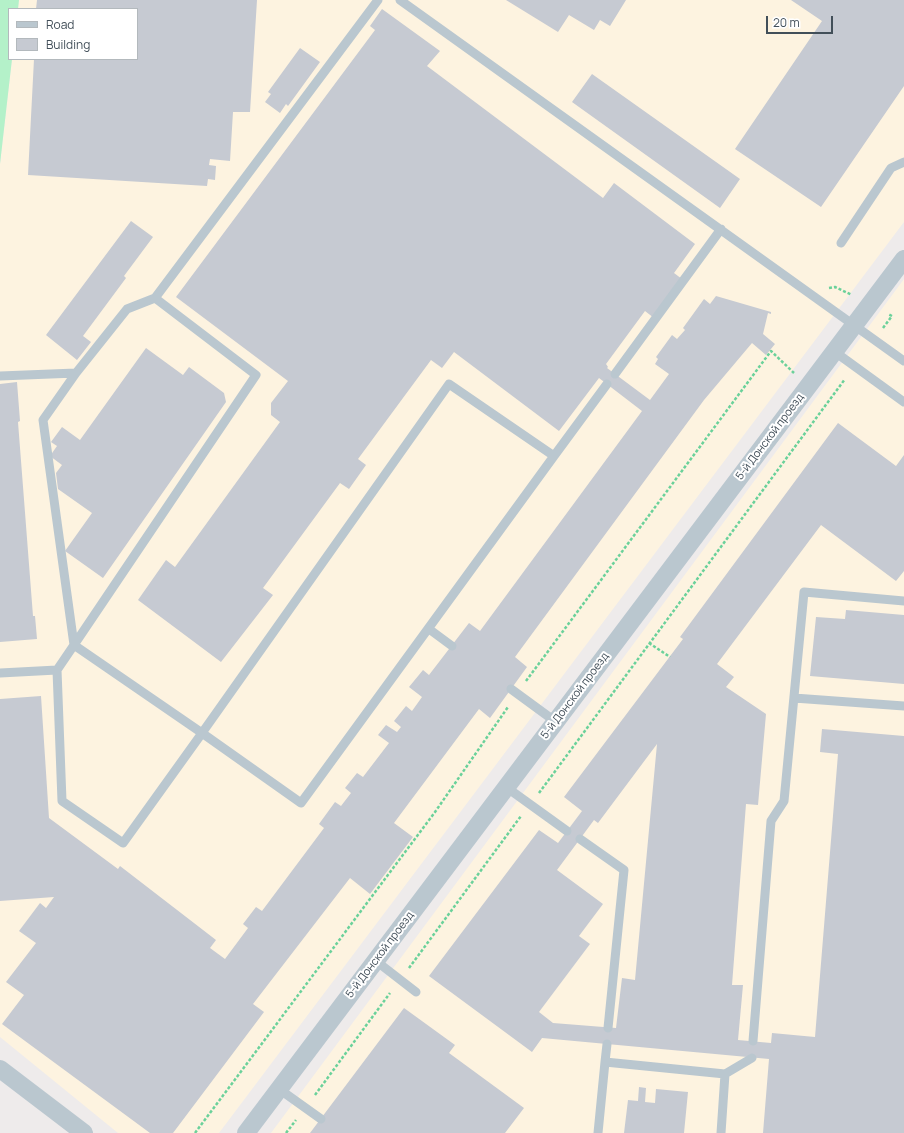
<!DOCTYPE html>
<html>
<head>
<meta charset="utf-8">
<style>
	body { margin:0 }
	#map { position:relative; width:904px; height:1133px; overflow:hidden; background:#eeebeb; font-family:Manrope,sans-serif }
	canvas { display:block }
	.legend { position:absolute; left:8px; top:8px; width:130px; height:52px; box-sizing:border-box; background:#fff; border:1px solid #b3b9bd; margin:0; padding:5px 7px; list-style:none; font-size:12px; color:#424f59 }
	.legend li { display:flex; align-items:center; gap:8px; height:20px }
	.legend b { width:20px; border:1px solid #b3b9bd }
	.scale { position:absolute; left:766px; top:16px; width:67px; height:18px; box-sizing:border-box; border:2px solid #424f59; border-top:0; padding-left:5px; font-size:12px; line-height:14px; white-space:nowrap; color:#424f59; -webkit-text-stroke:3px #fff; paint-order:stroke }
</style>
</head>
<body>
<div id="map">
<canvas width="904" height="1133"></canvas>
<ul class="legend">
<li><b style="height:5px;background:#bac7cf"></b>Road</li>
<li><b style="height:11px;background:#c6cad2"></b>Building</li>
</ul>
<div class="scale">20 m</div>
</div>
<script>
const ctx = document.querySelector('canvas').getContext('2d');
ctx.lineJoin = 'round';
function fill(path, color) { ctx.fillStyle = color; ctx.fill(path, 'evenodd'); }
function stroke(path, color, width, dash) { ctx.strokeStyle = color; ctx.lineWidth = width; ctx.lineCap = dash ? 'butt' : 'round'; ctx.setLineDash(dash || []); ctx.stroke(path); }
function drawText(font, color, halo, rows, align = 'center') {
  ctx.font = font + ' Manrope,sans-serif'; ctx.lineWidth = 4; ctx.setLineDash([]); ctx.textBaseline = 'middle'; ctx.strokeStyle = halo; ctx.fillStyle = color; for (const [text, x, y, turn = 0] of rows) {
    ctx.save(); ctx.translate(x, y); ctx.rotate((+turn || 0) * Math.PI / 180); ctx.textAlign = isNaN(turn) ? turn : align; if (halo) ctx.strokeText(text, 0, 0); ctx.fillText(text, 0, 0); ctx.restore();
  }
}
fill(new Path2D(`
	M 19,0 L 904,0 L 904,222 L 219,1133 L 118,1133 L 0,1037 L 0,164 L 12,59 L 137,59 L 137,9 L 18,9 Z
	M 904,279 L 904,1133 L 271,1133 Z`), '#fdf3e0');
fill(new Path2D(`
	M 0,0 L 19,0 L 18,9 L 9,9 L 9,59 L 12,59 L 0,164 Z`), '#b4f1c9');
fill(new Path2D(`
	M 37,0 L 257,0 L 250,112 L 233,112 L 230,161 L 210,159 L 209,165 L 216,166 L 215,180 L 208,179 L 207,186 L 28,175 L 34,59 L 137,59 L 137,9 L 36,9 Z
	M 506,0 L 626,0 L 610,26 L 600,20 L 594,30 L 569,15 L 558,32 Z
	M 791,0 L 904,0 L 904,86 L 821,207 L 735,149 L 822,21 Z
	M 382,9 L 440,51 L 427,66 L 603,198 L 614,183 L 695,244 L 674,273 L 682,279 L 654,318 L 645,311 L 606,364 L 608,367 L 607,368 L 650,400 L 669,374 L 655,364 L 658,359 L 656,357 L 672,335 L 677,339 L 685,330 L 683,328 L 704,299 L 710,304 L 716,296 L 771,312 L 771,314 L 768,313 L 763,334 L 775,344 L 766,355 L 752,343 L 704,400 L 515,657 L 527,667 L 490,718 L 479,709 L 394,823 L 413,837 L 370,894 L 350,878 L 253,1004 L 264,1012 L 173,1133 L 150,1133 L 2,1024 L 24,995 L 6,982 L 36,943 L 19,931 L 40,903 L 46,908 L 54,897 L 0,901 L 0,699 L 41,696 L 49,818 L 118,869 L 120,866 L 216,940 L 210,948 L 225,959 L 248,928 L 243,924 L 256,907 L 262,911 L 324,828 L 319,824 L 335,802 L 341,806 L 351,793 L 345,788 L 357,773 L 363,777 L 389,743 L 378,735 L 386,725 L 397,732 L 401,727 L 394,721 L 406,706 L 412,711 L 422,697 L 409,687 L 423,670 L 429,675 L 469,623 L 480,631 L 642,411 L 599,378 L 559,431 L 454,352 L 442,368 L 431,360 L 358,459 L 366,465 L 349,489 L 340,483 L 263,588 L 273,595 L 221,662 L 138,600 L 166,560 L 175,567 L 280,422 L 271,415 L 271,403 L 288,381 L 176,297 L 375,30 L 370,26 Z
	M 300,48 L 320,62 L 288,106 L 286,104 L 280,113 L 265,102 L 271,94 L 268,92 Z
	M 592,74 L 740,179 L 720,208 L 572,102 Z
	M 131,221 L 153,237 L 124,276 L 126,278 L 83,336 L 91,342 L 77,360 L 46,335 Z
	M 146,348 L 183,375 L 189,367 L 224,393 L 226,402 L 103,578 L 65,551 L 92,513 L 58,489 L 56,473 L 62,465 L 50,456 L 57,446 L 51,442 L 62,427 L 80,440 Z
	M 17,382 L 20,421 L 18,422 L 33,616 L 35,616 L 37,639 L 0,642 L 0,384 Z
	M 838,423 L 896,466 L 904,455 L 904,571 L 896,581 L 821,525 L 717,664 L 734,677 L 726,687 L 766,714 L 758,805 L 746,804 L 732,985 L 743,985 L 738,1040 L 771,1043 L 772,1033 L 815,1037 L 838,754 L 820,752 L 822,729 L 904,736 L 904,1133 L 763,1133 L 769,1059 L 542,1038 L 532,1052 L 429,976 L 539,830 L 558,843 L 582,811 L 564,797 L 683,639 L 680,637 ZM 657,744 L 635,980 L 622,978 L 616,1028 L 553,1023 L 539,1012 L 590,944 L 579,936 L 603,904 L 557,870 L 594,820 L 598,823 Z
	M 846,610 L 904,615 L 904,684 L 810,676 L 816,617 L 845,619 Z
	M 404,1008 L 455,1045 L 449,1053 L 524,1108 L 505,1133 L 310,1133 Z
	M 639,1087 L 646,1088 L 645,1102 L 655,1103 L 656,1089 L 688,1092 L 684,1133 L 624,1133 L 628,1100 L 638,1101 Z`), '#c6cad2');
stroke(new Path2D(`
	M 829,288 L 835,287 L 852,295
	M 883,328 L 892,316 L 888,314
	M 649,643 L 670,657
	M 526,681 L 771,351 L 794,373
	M 539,793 L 845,379
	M 409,968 L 521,816
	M 315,1095 L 390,993
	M 195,1133 L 435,812 L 508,707
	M 286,1133 L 296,1120`), '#6ad19a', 2.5, [3, 2]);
stroke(new Path2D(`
	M 378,0 L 155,298 L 256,375 L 74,645 L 202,733 L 449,384 L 554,456 L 607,384
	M 400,0 L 904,361
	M 841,243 L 891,168 L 904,162
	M 835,352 L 904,402
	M 615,374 L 721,229
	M 0,376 L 76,373
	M 429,629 L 452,646
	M 57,670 L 62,801 L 123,843 L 202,733 L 301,803 L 554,456
	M 0,673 L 57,670 L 74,645 L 43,420 L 76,373 L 127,309 L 155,298
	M 511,689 L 556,722
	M 794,698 L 904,706
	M 506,787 L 567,831
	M 580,839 L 624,870 L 608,1028
	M 376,961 L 416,992
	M 753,1041 L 771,821 L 784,801 L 804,592 L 904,601
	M 605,1062 L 607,1044
	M 279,1089 L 321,1119
	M 598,1133 L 605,1062 L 725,1074 L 752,1058
	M 721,1133 L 725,1074`), '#bac7cf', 9);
stroke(new Path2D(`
	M 0,1069 L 84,1133
	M 246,1133 L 904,259`), '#bac7cf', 18);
drawText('11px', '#424f59', '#fff', [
	["5-й Донской проезд",770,437,-53],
	["5-й Донской проезд",575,696,-53],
	["5-й Донской проезд",380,955,-53]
]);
</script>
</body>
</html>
